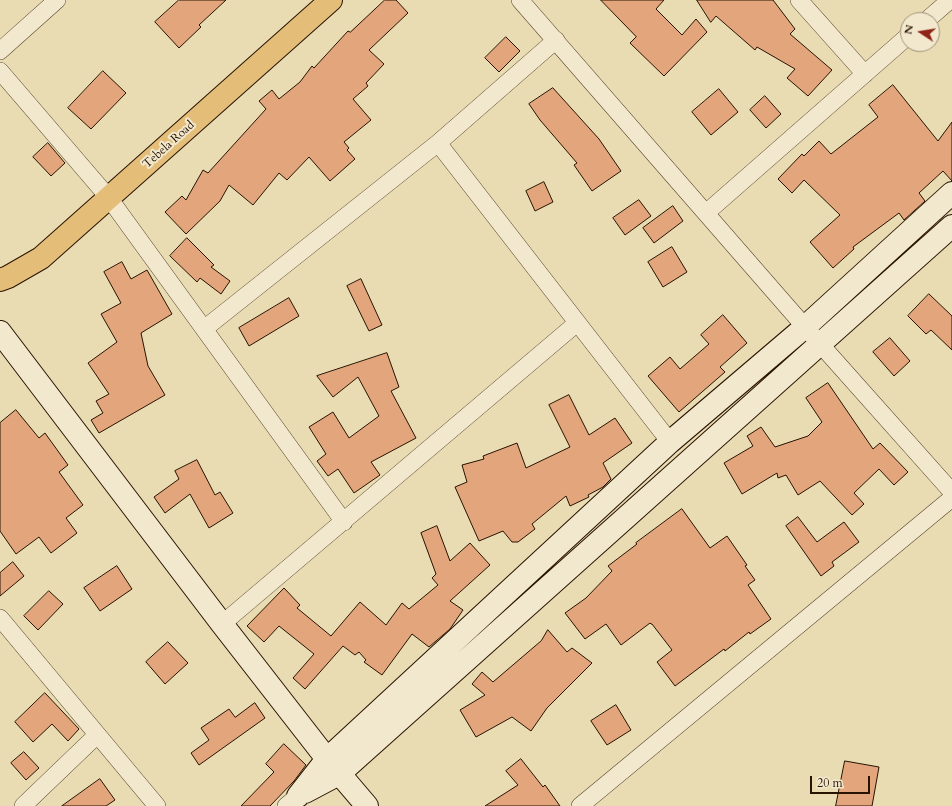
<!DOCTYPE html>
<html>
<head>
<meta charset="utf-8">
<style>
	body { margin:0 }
	#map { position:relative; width:952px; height:806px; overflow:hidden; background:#e9dcb2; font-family:Cardo,serif }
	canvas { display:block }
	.north { position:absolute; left:900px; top:12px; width:40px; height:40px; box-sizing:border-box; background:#f1e8cd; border:1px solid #a1927b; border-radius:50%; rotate:282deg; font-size:11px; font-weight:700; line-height:16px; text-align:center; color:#281200 }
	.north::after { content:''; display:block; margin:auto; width:14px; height:18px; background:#8f2418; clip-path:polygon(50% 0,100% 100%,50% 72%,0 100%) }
	.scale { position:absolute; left:810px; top:776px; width:60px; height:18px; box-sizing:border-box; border:2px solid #281200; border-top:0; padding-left:5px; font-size:12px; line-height:14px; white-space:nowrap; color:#281200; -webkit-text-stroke:3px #f1e8cd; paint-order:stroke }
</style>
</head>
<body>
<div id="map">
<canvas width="952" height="806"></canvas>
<div class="north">N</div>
<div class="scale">20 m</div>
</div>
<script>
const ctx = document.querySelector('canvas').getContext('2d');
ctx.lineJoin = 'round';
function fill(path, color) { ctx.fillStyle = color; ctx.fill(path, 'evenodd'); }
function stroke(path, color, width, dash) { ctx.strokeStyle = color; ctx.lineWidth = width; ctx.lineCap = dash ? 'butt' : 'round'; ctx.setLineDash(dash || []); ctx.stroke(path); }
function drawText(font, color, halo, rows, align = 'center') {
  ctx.font = font + ' Cardo,serif'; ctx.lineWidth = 4; ctx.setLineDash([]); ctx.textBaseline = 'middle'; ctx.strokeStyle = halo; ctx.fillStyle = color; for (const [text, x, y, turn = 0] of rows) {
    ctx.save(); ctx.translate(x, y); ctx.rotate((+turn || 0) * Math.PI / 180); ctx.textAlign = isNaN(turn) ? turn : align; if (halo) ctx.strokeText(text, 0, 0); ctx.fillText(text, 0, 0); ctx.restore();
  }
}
const building = new Path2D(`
	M 179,0 L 226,0 L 199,25 L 201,27 L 179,48 L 155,22 Z
	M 385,0 L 396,0 L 408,13 L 369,50 L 384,64 L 366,83 L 368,86 L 353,99 L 371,120 L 344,142 L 349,148 L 347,150 L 355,159 L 330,181 L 309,157 L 287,180 L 279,173 L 253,205 L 229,185 L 220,201 L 186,234 L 165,212 L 182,196 L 186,200 L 203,170 L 208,173 L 266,109 L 259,101 L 272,90 L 279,99 L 300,82 L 312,66 L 314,68 L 348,31 L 350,32 Z
	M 601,0 L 664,0 L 656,9 L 682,35 L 696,19 L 707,32 L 664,76 L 630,43 L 636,37 Z
	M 697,0 L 773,0 L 795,29 L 790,34 L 832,70 L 808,96 L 787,78 L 795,69 L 757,47 L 755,50 L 716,16 L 711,22 Z
	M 506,37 L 520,51 L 499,72 L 485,58 Z
	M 103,71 L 126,93 L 91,129 L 68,108 Z
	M 893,85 L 938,141 L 952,122 L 952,181 L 943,171 L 919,193 L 925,201 L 904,220 L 899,213 L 853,247 L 854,249 L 833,268 L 810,242 L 840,215 L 804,180 L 792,193 L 778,179 L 802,154 L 804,156 L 819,141 L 831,154 L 878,117 L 869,105 Z
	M 553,88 L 599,139 L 621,171 L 592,191 L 574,165 L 577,163 L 540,120 L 529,104 Z
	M 719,89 L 738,112 L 711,135 L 692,112 Z
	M 765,96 L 781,114 L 766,128 L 750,110 Z
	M 48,143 L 65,163 L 51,176 L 33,157 Z
	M 544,182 L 553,202 L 535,211 L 526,191 Z
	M 639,200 L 651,216 L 625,235 L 613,218 Z
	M 673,206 L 683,221 L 654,243 L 643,228 Z
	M 187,238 L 214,265 L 211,267 L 230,281 L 221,294 L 200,278 L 197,282 L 170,256 Z
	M 672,247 L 687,272 L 663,287 L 648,262 Z
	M 122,262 L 131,279 L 147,270 L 172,314 L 141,333 L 148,366 L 165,395 L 99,433 L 91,420 L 103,413 L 96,401 L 109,394 L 88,363 L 117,342 L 101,314 L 121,303 L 104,272 Z
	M 361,279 L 382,325 L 369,331 L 347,286 Z
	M 929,294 L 952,316 L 952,350 L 931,330 L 926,334 L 908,316 Z
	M 289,298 L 299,316 L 249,346 L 239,328 Z
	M 723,315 L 747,343 L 720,367 L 725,372 L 679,412 L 648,376 L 670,357 L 680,369 L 709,344 L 701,335 Z
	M 890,338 L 910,361 L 894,376 L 873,352 Z
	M 387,353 L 399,387 L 391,391 L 416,438 L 371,462 L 380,475 L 354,493 L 338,469 L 328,476 L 317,461 L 326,454 L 309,427 L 333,412 L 349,438 L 379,416 L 358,377 L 333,397 L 317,376 Z
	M 828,383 L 873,449 L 880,443 L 908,472 L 894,485 L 879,469 L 854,493 L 864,504 L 852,515 L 820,481 L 798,495 L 786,475 L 778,478 L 777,473 L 742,494 L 724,463 L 753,446 L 747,436 L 761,427 L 775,447 L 808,436 L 822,422 L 806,398 Z
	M 569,395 L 589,435 L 615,418 L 632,443 L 603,463 L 611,479 L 603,487 L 588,495 L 589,497 L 570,506 L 566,496 L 532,524 L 535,529 L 518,542 L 512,542 L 503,531 L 479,541 L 455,487 L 467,482 L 462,465 L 484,459 L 483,456 L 517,443 L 526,468 L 570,447 L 549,405 Z
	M 16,410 L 39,438 L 45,433 L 68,465 L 59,472 L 83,505 L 66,518 L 77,533 L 51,553 L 39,537 L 16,554 L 0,531 L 0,423 Z
	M 197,460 L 215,495 L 220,492 L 233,513 L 209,528 L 190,494 L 165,513 L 154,497 L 179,479 L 175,471 Z
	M 682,509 L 710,548 L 727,536 L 747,565 L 745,566 L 755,580 L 748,585 L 771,619 L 750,634 L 749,632 L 725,651 L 724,649 L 675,686 L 657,662 L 672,650 L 652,624 L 651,624 L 650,623 L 621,645 L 606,624 L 585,639 L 565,613 L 586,598 L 612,571 L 608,566 L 637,544 L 636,543 Z
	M 798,517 L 817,542 L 844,522 L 859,542 L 832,562 L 834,566 L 821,576 L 786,526 Z
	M 437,526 L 450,561 L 470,543 L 490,565 L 450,601 L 463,610 L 450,629 L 429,647 L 412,634 L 382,675 L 364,662 L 366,660 L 359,652 L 355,655 L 343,646 L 305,689 L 293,678 L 314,654 L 279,626 L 264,642 L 247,626 L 284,588 L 300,605 L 297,608 L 331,636 L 360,602 L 386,625 L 402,603 L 409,609 L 438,585 L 432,578 L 436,574 L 421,533 Z
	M 13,562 L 24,576 L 0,596 L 0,573 Z
	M 117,566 L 132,589 L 100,611 L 84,588 Z
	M 49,591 L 63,604 L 38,630 L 24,616 Z
	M 548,630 L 567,652 L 572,648 L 592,663 L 547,708 L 531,731 L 512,717 L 476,737 L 460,710 L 485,695 L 472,684 L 482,672 L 493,682 L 541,641 Z
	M 168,642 L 188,663 L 165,684 L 146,662 Z
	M 45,693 L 79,729 L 68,741 L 52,724 L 33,742 L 15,722 Z
	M 255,703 L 265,718 L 199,765 L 191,753 L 209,740 L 201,728 L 229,709 L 235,717 Z
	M 616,705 L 631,730 L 607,745 L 591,721 Z
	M 284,744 L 306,765 L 294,781 L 270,806 L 241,806 L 274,772 L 266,764 Z
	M 24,752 L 39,768 L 26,780 L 11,763 Z
	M 521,759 L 543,787 L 545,785 L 560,806 L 485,806 L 518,785 L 506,771 Z
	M 845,761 L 879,767 L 872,806 L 836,806 Z
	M 100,779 L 115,800 L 106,806 L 62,806 Z`);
fill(building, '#e3a67c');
stroke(building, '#281200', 1);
const street = new Path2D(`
	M 520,0 L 805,327 L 952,492
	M 799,0 L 865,74
	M 927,20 L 950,0
	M 0,51 L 57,0
	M 0,71 L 109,198 L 344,522
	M 438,143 L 670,442
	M 706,213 L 908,36
	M 204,329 L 438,143 L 556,40
	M 0,618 L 157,806
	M 222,624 L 577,323
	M 23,806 L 97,735
	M 286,806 L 298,796
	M 580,806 L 952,498`);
const secondary = new Path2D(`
	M 0,332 L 222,624 L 327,759 L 367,806
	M 305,792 L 339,774 L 952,226
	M 298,796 L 327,759 L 670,442 L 805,327 L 952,193`);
const primary = new Path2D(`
	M 0,280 L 8,277 L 41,258 L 331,0`);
stroke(street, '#58442c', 18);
stroke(secondary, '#281200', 24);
stroke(primary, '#281200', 24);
stroke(street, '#f1e8cd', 17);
stroke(secondary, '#f1e8cd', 22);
stroke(primary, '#e4be79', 22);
drawText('12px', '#281200', '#f1e8cd', [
	["Tebela Road",169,145,-42]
]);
</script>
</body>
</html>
